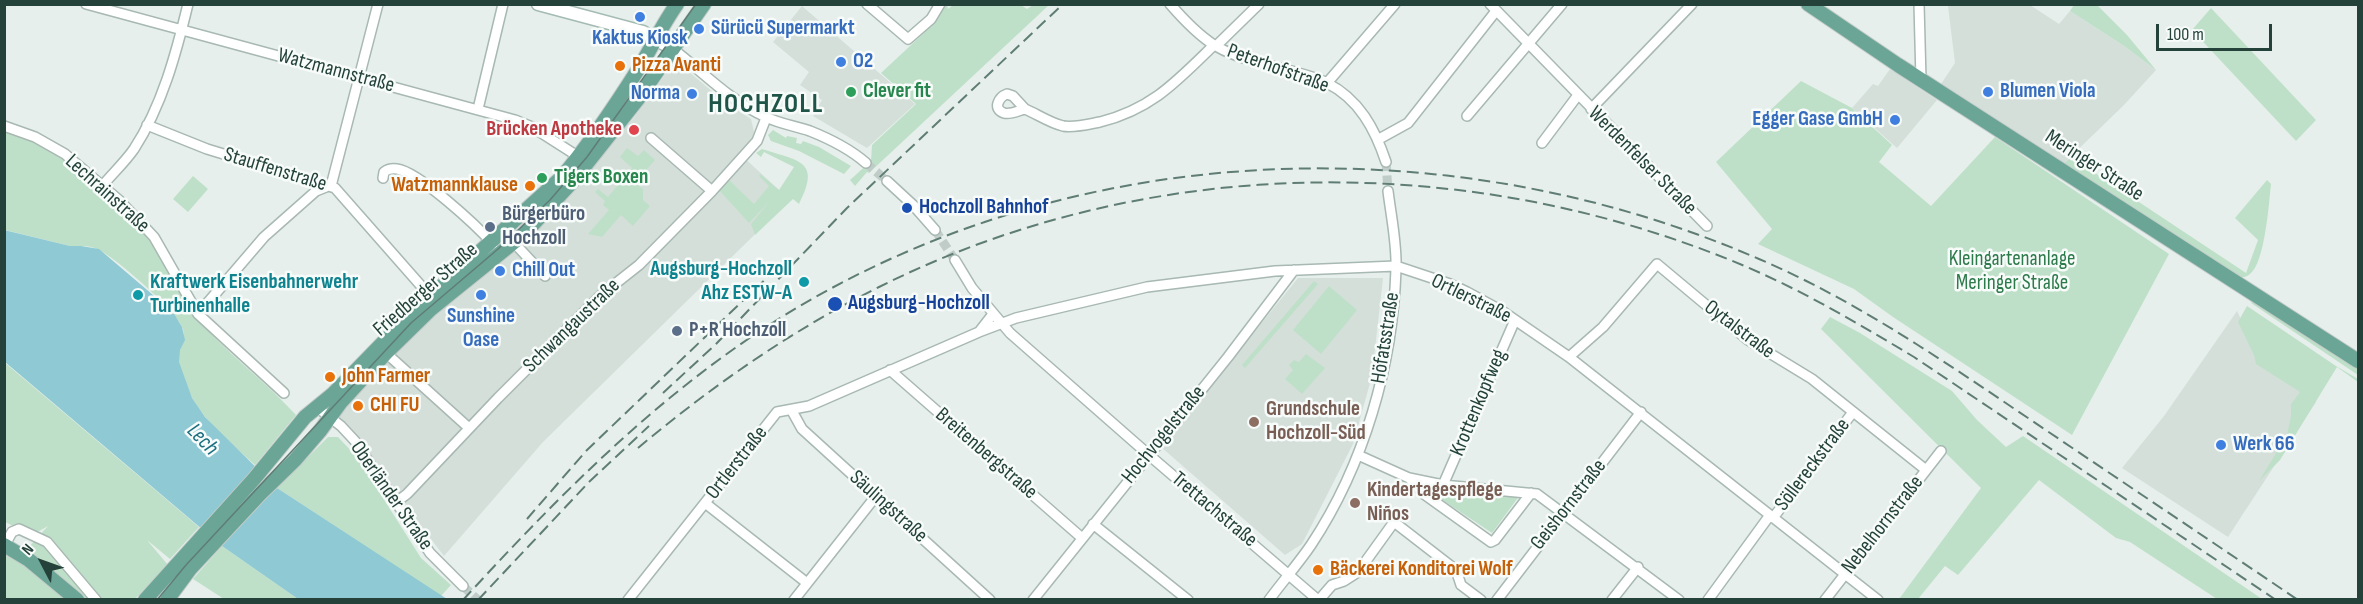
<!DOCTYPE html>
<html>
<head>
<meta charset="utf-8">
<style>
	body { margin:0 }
	#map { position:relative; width:2363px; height:604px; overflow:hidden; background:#e6efeb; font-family:"Sofia Sans Condensed",sans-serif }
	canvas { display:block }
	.frame { position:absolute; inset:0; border:6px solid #24423a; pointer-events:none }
	.north { position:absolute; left:12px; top:532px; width:60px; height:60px; -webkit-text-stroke:4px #f7fbf9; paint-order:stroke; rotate:311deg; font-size:16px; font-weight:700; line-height:24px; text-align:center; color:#24423a }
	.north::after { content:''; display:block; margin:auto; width:21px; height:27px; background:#24423a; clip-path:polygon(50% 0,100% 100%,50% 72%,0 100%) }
	.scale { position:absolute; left:2156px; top:24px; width:116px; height:27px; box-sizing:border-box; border:3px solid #24423a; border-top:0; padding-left:8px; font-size:18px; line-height:21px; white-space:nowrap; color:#24423a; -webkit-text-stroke:4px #f7fbf9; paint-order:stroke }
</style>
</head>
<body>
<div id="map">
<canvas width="2363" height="604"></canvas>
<div class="frame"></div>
<div class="north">N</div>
<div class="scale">100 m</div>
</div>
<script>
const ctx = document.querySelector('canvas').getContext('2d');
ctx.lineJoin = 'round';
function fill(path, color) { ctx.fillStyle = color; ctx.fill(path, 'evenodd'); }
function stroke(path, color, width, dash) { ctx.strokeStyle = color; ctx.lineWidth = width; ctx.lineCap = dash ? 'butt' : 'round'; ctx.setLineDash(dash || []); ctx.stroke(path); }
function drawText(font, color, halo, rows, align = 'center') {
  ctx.font = font + ' "Sofia Sans Condensed",sans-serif'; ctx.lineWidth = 5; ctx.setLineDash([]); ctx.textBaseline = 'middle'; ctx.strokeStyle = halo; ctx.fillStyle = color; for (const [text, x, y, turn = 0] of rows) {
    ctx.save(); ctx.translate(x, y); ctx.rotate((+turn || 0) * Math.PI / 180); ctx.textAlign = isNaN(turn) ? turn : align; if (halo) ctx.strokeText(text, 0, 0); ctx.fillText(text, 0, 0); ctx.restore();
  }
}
fill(new Path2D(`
	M 1960,5 L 2030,5 L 2059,24 L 2070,11 L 2124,46 L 2156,70 L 2124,105 L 2062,165 L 1941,84 L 1955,63 L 1948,6 Z
	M 802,6 L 915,104 L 867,148 L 813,116 L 822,100 L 800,85 L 809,72 L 773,42 Z
	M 672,65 L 683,67 L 726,103 L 751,119 L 754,132 L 751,142 L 740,154 L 790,200 L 543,442 L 444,556 L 339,419 L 344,407 L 429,316 L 513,249 L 633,119 Z
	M 1890,69 L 1937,100 L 1897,148 L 1852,108 L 1873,84 L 1878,86 Z
	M 1298,278 L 1383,278 L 1372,376 L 1353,444 L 1302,544 L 1285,555 L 1161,447 Z
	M 2237,311 L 2263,364 L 2316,402 L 2228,537 L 2122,468 L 2164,416 Z`), '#d4dfda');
fill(new Path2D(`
	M 947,5 L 948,9 L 953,5 L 1021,5 L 1027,9 L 1033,5 L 1049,5 L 869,173 L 867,172 L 855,186 L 850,180 L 871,161 L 872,145 L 916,104 L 881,73 L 925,32 L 924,30 Z
	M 2074,5 L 2097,5 L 2127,35 L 2156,70 L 2124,46 L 2070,11 Z
	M 2211,8 L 2316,120 L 2296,141 L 2192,30 Z
	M 1801,81 L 1852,108 L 1892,145 L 1879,162 L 1931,206 L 1995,137 L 2169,254 L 2072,435 L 1893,317 L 1854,289 L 1758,244 L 1772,229 L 1716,162 Z
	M 773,130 L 786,138 L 787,136 L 797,138 L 796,143 L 801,144 L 803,141 L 819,147 L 851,166 L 844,174 L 799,151 L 771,141 L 768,135 Z
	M 5,131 C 55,146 114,192 147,234 C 167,258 175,291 195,316 C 225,352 264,380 296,415 L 255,465 C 233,445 207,424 192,398 C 186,386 174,364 180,350 C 183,341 185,340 183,329 C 178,312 114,256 97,249 C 89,245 79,246 70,246 L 5,230 Z
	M 627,148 L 638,156 L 644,150 L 655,160 L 635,183 L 643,189 L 643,200 L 650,206 L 633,226 L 621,215 L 602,237 L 588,234 L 609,210 L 603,205 L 605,201 L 595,192 L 598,189 L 608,197 L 632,168 L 620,157 Z
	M 762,149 C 798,161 822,160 799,204 L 793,199 L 755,235 L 751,224 L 769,202 L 749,223 L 719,190 L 729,180 L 754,204 L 769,186 L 759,176 L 760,174 L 779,190 L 794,167 L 764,152 L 761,157 L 756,153 Z
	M 2071,157 L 2246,273 L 2258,240 L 2235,218 L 2267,180 L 2271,184 C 2269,202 2265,263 2250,274 C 2246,278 2242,277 2237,277 L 2062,165 Z
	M 193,176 L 208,189 L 188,212 L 173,199 Z
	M 1314,281 L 1318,284 L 1245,368 L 1242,365 Z
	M 1329,286 L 1357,310 L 1321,354 L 1293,330 Z
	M 2253,302 L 2257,302 L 2358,366 L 2358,375 L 2251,303 Z
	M 2247,306 L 2336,366 L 2358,379 L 2358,382 L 2337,367 L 2280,460 L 2259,481 L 2287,435 L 2291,416 L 2291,404 L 2300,392 L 2256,364 L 2254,355 L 2238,322 Z
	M 1830,317 L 1860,333 L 1952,391 L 1977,420 L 2006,447 L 2023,436 L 2262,599 L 2217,599 L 2130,542 L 2116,538 L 2039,480 L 1958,575 L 1945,566 L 1918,599 L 1899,599 L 1981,488 L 1821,329 Z
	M 1306,354 L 1325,368 L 1302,394 L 1285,379 L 1293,370 L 1289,365 L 1294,360 L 1299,362 Z
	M 4,362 L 199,527 L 170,559 L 147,540 L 168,565 L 135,599 L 5,599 L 5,555 L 16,561 L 48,526 L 32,535 L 5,522 Z
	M 328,437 L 338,437 L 357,457 L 421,558 L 451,585 L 441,596 L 277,488 Z
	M 1426,489 L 1520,495 L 1492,533 Z
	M 222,546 L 298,599 L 224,599 L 193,579 Z`), '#bfe0c8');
fill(new Path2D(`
	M 4,230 L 70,246 L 81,246 L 99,249 L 173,312 L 182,327 L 185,340 L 180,350 L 179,362 L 192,398 L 205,417 L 277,488 L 447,599 L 298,599 L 222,546 L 5,362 Z`), '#8ec9d4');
stroke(new Path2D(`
	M 1386,162 L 1388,191
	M 866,163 L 887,181
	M 935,230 L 955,260
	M 463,586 L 478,600`), '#bfccc8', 9, [9, 4.5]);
const street = new Path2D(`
	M 86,4 L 515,120 L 532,127 L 579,157
	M 867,4 L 908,39 L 931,19 L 940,4
	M 1170,4 C 1183,19 1197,34 1214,45 C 1229,54 1248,60 1265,64 C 1284,70 1310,74 1327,83 C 1359,99 1375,129 1386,162
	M 1490,4 L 1707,226
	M 1919,4 L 1921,80
	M 1216,46 L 1259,4
	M 673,49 C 703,72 731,102 766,117 C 780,124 796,126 810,131 C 830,139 850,149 866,163
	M 1327,83 L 1395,4
	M 1007,94 L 1013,96 L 1025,109 C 1019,110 1011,115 1004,113 C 992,109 999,97 1007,94 Z
	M 478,109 L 503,4
	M 1025,109 C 1037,114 1050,123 1063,126 C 1075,128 1089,124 1100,122 C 1152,109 1177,81 1214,45
	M 1591,109 L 1692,4
	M 1467,116 L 1562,4
	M 147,125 L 207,149 L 335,188 L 430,296
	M 4,126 L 35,137 L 65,154 L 120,201 L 154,237 L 198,314 L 284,393
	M 651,138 L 712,191
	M 1379,139 L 1408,123 L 1496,11
	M 1542,143 L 1578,95
	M 383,178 L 384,172 C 388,169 391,168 397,169 C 419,172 477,226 493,244
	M 887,181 L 913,205 L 935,230
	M 103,185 C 113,173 125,162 134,149 C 162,106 176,54 188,4
	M 331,186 L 378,4
	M 504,232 L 545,276
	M 955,260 L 972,288 L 1010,333 L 1149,455 L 1318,600
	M 198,314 L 264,237 L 316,191 L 326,187
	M 993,314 L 979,332 L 1016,318 L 1147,287 L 1275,271 L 1396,266 L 1450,284 L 1467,292 L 1502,311 L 1569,357 L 1878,600
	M 386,353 L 469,428
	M 1569,357 L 1603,327 L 1657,264 L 1748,340 L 1812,379 L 1926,470
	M 890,370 L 1082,538
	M 318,408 L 341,426 L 355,441 L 430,553 L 463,586
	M 792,411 L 802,429 L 990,600
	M 1358,455 L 1409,478 L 1443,485 L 1537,494 L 1679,600
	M 1409,478 L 1424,494 L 1491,542 L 1495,540 L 1531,493
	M 1443,485 L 1515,320
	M 395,503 L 407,494 L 498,398 L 601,295 L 639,265 L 712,191 L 757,141 L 766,118
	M 705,503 L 807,583
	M 1773,518 L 1853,412
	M 1093,524 L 1188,600
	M 5,545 L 12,532 L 19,529 L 47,542 L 96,600
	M 628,600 L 777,412 L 809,406 L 979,332
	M 794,600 L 876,496
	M 1033,600 L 1228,357 L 1294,270
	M 1269,600 C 1283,581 1298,564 1311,545 C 1364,465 1393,365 1396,269 C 1397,243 1391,216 1388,191
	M 1319,600 L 1332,585 L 1344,581 L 1358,572 L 1394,522 L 1456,570 L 1461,585 L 1481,600
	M 1497,600 L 1641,412
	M 1612,600 L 1638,567
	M 1708,600 L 1770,515
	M 1825,600 L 1941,451`);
const secondary = new Path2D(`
	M 538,4 L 643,32 L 673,49`);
const primary = new Path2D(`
	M 1808,4 L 1898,65 L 2358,361
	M 4,545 L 29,560 L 77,600
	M 145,600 L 254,479 L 305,417 L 333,394 L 409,316 L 561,178 C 590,144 615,106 639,68 C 652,47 662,25 677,4
	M 167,600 L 190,569 L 260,494 L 295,460 L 320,431 L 341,402 L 386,353 L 431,309 L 524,234 L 573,181 L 638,99 L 704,4`);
stroke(street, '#a8b8b2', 12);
stroke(secondary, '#a4bbb3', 15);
stroke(primary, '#c2cac8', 16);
stroke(street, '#fff', 9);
stroke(secondary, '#fff', 12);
stroke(primary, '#6aa596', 14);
stroke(new Path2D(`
	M 157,600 L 186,565 L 411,323 L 498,249 L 550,200 L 587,157 L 696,4`), '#5f7d75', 1.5);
stroke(new Path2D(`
	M 663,393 L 716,344 L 847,208 L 1063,4
	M 638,448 C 712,386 792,330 879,287 C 1143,155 1458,150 1730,260 C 1795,286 1854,321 1914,357 L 2276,600
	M 527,519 L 586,451 L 776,269
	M 463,600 C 553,502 646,407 757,333 C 1049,138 1440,120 1759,259 C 1855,300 1942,360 2028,418 C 2118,479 2208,539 2298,600
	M 478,600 L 589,482 L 649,426`), '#5f7d75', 2, [12, 6]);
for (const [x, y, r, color] of [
	[640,17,6,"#3f7fe0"],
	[699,29,6,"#3f7fe0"],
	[841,62,6,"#3f7fe0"],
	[620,66,6,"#e8710a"],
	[851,92,6,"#2e9e5b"],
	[1988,92,6,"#3f7fe0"],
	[692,94,6,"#3f7fe0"],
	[1895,120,6,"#3f7fe0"],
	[634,130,6,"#e0444e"],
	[542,178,6,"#2e9e5b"],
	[530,186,6,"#e8710a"],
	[907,208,6,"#1a4fb4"],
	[490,227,6,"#5c6f8a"],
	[500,271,6,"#3f7fe0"],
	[804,282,6,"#0f9aa8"],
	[138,295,6,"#0f9aa8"],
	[481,295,6,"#3f7fe0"],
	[835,304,8,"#1a4fb4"],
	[677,331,6,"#5c6f8a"],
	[330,377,6,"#e8710a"],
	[358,406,6,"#e8710a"],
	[1254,422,6,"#8d6e63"],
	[2221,445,6,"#3f7fe0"],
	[1355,503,6,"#8d6e63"],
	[1318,570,6,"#e8710a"]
]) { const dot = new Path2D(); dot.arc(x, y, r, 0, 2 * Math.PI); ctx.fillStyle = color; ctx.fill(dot); stroke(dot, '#f7fbf9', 2); }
drawText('bold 21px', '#366cbe', '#f7fbf9', [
	["Sürücü Supermarkt",711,29],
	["Kaktus Kiosk",640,39,"center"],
	["O2",853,62],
	["Blumen Viola",2000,92],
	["Norma",680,94,"right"],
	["Egger Gase GmbH",1883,120,"right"],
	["Chill Out",512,271],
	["Sunshine",481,317,"center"],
	["Oase",481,341,"center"],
	["Werk 66",2233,445]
], 'left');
drawText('bold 21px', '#c56008', '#f7fbf9', [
	["Pizza Avanti",632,66],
	["Watzmannklause",518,186,"right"],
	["John Farmer",342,377],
	["CHI FU",370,406],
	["Bäckerei Konditorei Wolf",1330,570]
], 'left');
drawText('21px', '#24423a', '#f7fbf9', [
	["Peterhofstraße",1278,69,20],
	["Watzmannstraße",336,71,15],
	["Werdenfelser Straße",1642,161,45],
	["Meringer Straße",2094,166,33],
	["Stauffenstraße",275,170,17],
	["Lechrainstraße",107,194,42],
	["Friedberger Straße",426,290,-41],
	["Ortlerstraße",1471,299,26],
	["Schwangaustraße",572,326,-44],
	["Oytalstraße",1739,330,37],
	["Höfatsstraße",1386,338,-81],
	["Krottenkopfweg",1479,403,-67],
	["Hochvogelstraße",1164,435,-51],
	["Breitenbergstraße",986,454,41],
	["Ortlerstraße",737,463,-52],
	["Söllereckstraße",1813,465,-53],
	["Oberländer Straße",391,496,55],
	["Geishornstraße",1569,505,-52],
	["Säulingstraße",888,507,42],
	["Trettachstraße",1214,510,40],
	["Nebelhornstraße",1883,525,-52]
]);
drawText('bold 21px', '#27864d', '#f7fbf9', [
	["Clever fit",863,92],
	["Tigers Boxen",554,178]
], 'left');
drawText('bold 21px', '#be3a42', '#f7fbf9', [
	["Brücken Apotheke",622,130]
], 'right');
drawText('bold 21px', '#164399', '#f7fbf9', [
	["Hochzoll Bahnhof",919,208],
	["Augsburg-Hochzoll",848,304]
], 'left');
drawText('bold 21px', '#4e5e75', '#f7fbf9', [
	["Bürgerbüro",502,215],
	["Hochzoll",502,239],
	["P+R Hochzoll",689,331]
], 'left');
drawText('21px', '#2d7a4b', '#f7fbf9', [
	["Kleingartenanlage",2012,260],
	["Meringer Straße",2012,284]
]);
drawText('bold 21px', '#0d838f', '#f7fbf9', [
	["Augsburg-Hochzoll",792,270],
	["Ahz ESTW-A",792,294],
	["Kraftwerk Eisenbahnerwehr",150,283,"left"],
	["Turbinenhalle",150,307,"left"]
], 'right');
drawText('bold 21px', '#785e54', '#f7fbf9', [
	["Grundschule",1266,410],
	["Hochzoll-Süd",1266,434],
	["Kindertagespflege",1367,491],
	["Niños",1367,515]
], 'left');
drawText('italic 22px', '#1c6f80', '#f7fbf9', [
	["Lech",202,440,46]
]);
ctx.letterSpacing = '1.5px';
drawText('bold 27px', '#1f5548', '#f7fbf9', [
	["HOCHZOLL",766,105]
]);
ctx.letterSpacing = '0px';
</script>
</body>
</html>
